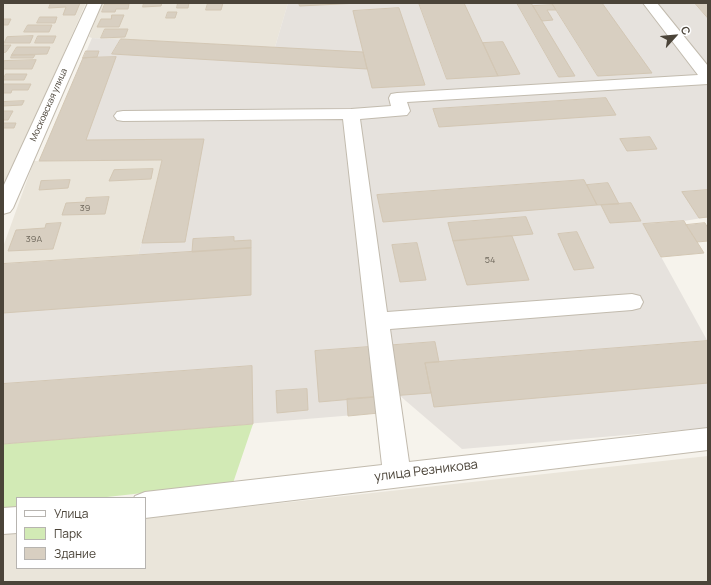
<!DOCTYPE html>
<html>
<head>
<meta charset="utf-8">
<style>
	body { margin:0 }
	#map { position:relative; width:711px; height:585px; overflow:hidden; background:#f6f3ec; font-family:Manrope,sans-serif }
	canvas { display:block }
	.frame { position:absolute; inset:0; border:4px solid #4b4439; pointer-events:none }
	.legend { position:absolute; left:16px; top:497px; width:130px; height:72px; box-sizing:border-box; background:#fff; border:1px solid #b7b4b0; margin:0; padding:5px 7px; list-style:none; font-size:12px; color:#4b4439 }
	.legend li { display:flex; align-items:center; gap:8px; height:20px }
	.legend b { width:20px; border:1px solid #b7b4b0 }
	.north { position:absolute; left:655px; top:16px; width:40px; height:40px; -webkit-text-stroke:3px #fff; paint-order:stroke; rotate:63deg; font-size:11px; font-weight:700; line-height:16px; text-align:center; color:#4b4439 }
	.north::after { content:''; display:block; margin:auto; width:14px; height:18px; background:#4b4439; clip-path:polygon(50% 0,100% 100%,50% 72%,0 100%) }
</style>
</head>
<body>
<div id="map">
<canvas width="711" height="585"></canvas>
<div class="frame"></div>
<ul class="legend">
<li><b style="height:5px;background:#fff"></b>Улица</li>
<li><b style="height:11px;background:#d2eab5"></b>Парк</li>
<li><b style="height:11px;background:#d8cfc1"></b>Здание</li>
</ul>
<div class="north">С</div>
</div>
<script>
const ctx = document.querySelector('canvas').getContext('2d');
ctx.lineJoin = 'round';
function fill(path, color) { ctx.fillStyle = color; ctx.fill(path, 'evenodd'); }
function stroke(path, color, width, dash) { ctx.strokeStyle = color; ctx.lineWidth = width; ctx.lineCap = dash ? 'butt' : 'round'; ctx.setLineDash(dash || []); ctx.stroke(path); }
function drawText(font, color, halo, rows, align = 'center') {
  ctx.font = font + ' Manrope,sans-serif'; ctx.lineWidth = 4; ctx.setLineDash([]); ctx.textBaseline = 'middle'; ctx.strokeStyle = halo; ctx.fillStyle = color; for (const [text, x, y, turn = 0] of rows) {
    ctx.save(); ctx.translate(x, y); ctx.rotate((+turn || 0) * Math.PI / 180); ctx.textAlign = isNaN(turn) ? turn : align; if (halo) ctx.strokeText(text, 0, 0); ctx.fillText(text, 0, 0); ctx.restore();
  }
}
fill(new Path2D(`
	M 3,3 L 86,3 L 3,191 Z
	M 102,3 L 288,3 L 275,47 L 92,38 L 89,37 Z
	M 162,160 L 138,256 L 3,264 L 3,247 L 34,161 Z
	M 708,456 L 708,582 L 3,582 L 3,534 L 17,532 L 17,568 L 145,568 L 145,518 Z`), '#eae5da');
fill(new Path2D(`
	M 288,3 L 708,3 L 708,217 L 684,221 L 643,224 L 708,342 L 708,428 L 462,449 L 399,395 L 379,413 L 3,444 L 3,264 L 138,256 L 162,160 L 39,161 L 92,38 L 275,47 Z`), '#e6e2dd');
fill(new Path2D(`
	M 253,424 L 233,483 L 98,498 L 17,498 L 17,507 L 3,508 L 3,444 Z`), '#d2eab5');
const building = new Path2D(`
	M 51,3 L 80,3 L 75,15 L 63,15 L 66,7 L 49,8 Z
	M 144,3 L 162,3 L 161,6 L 143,7 Z
	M 178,3 L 189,3 L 188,8 L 177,8 Z
	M 208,3 L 223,3 L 221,10 L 206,10 Z
	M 299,3 L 359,3 L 300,6 Z
	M 419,3 L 464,3 L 498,76 L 447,79 Z
	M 517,3 L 531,3 L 575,76 L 559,77 Z
	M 552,3 L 602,3 L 652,73 L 598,76 Z
	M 695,3 L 708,3 L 708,18 Z
	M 105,4 L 129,4 L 128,9 L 116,9 L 115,12 L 102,12 Z
	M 553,5 L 556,10 L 547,10 L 553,20 L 542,21 L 533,6 Z
	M 399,8 L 425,85 L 372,88 L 353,11 Z
	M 168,12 L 177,12 L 175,18 L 166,18 Z
	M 112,15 L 124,15 L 119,27 L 97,27 L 101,19 L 111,19 Z
	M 40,17 L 57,17 L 55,23 L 37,23 Z
	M 3,19 L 11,19 L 8,25 L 3,25 Z
	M 28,25 L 52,25 L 49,32 L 24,32 Z
	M 105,29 L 128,29 L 125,37 L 101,38 Z
	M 33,36 L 30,43 L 4,43 L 7,37 Z
	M 38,36 L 56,36 L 53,43 L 35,43 Z
	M 121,39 L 363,52 L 367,69 L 112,54 Z
	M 503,42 L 520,74 L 498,76 L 483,43 Z
	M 3,45 L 11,45 L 6,52 L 3,53 Z
	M 17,47 L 50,47 L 47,54 L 12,55 Z
	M 86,51 L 99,51 L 97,57 L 83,58 Z
	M 12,55 L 35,55 L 33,58 L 11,58 Z
	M 116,57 L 86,140 L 204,139 L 185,242 L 142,243 L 162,160 L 39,161 L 83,58 Z
	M 36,60 L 32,69 L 3,69 L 4,61 Z
	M 6,74 L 27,74 L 24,80 L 3,80 Z
	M 3,84 L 31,84 L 28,90 L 12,90 L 11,93 L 3,93 Z
	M 606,98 L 616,115 L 439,127 L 433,109 Z
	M 24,101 L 22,105 L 3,106 L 3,102 Z
	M 3,111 L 13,111 L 8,120 L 3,120 Z
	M 3,123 L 16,123 L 14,128 L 3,128 Z
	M 650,137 L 657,149 L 627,151 L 620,139 Z
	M 153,169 L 151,179 L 109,181 L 114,170 Z
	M 70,180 L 68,188 L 39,190 L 41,181 Z
	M 584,180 L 597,205 L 383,222 L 377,195 Z
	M 608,183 L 619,204 L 597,205 L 587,185 Z
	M 708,190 L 708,217 L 699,218 L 682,192 Z
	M 109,197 L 105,214 L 62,215 L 66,203 L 85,202 L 86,198 Z
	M 631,203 L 641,221 L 610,223 L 601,205 Z
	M 526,217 L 533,234 L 453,241 L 448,223 Z
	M 684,221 L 704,253 L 661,257 L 643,224 Z
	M 61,223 L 53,249 L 8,251 L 16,230 L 45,228 L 46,224 Z
	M 705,223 L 708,228 L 708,241 L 697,242 L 686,225 Z
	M 577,232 L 594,268 L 574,270 L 558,234 Z
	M 512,236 L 529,280 L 467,285 L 453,241 Z
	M 234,237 L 234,241 L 251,240 L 251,248 L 192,252 L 193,239 Z
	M 417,243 L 426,280 L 400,282 L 392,245 Z
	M 251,248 L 251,295 L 3,313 L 3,264 Z
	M 708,341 L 708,383 L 434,407 L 425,363 Z
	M 435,342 L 439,362 L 425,363 L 431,393 L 376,397 L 369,347 Z
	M 369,347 L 376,397 L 319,402 L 315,351 Z
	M 252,366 L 253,424 L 3,444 L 3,384 Z
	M 307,389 L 308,410 L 277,413 L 276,391 Z
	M 376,397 L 379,413 L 348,416 L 347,399 Z`);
fill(building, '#d8cfc1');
stroke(building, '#d3c7b4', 1);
const minor = new Path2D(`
	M 88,3 L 102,3 L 13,208 L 10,212 L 3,214 L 3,187 Z
	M 643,3 L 657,3 L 708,66 L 708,84 L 407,102 L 410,111 L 407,115 L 360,119 L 387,312 L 632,294 L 640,296 L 643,302 L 640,308 L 632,310 L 390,329 L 409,462 L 708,428 L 708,450 L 145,518 L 145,498 L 134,498 L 135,496 L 145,492 L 382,465 L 343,119 L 123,121 L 117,120 L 114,116 L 117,112 L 123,111 L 351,109 L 391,106 L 389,98 L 391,94 L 397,93 L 698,75 Z
	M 17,507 L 17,533 L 3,534 L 3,508 Z`);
stroke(minor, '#c2bbae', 2);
fill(minor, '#fff');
drawText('9px', '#4b4439', '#fff', [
	["Московская улица",49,105,-66]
]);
drawText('9px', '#6e675b', null, [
	["39",85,208],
	["39А",34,239],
	["54",490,260]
]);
drawText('13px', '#4b4439', '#fff', [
	["улица Резникова",426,471,-7]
]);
</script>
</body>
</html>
